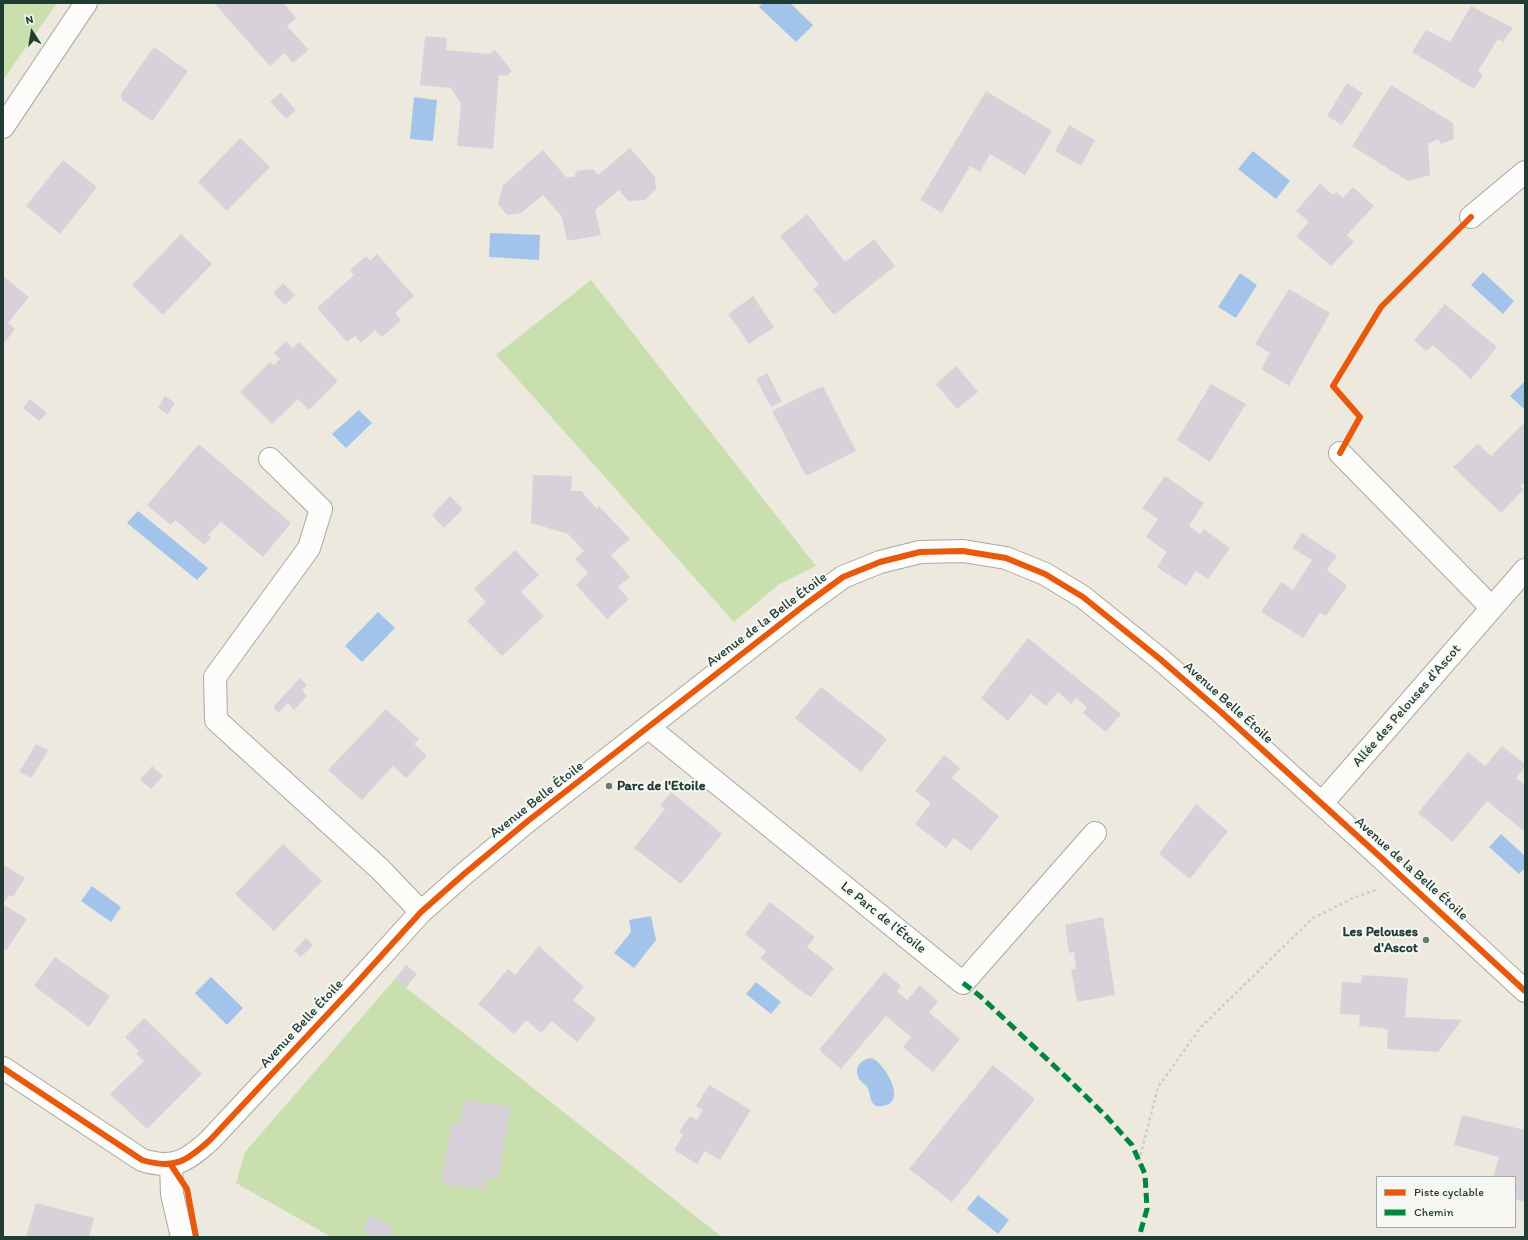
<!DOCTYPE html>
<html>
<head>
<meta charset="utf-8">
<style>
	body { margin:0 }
	#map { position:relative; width:1528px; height:1240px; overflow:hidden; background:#ede9df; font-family:Itim,sans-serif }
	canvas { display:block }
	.frame { position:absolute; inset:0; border:4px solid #1f3d34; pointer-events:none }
	.legend { position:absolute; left:1376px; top:1176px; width:140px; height:52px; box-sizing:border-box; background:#f6f6f2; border:1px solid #a0aca6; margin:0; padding:5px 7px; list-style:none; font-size:12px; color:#1f3d34 }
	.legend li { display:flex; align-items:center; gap:8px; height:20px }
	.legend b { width:20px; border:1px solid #a0aca6 }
	.north { position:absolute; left:12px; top:12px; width:40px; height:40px; -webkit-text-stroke:3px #f6f6f2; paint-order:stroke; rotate:348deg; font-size:11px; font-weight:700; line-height:16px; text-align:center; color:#1f3d34 }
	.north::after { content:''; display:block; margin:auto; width:14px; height:18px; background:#1f3d34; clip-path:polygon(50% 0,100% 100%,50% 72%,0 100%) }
</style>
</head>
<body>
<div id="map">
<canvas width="1528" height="1240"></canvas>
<div class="frame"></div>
<ul class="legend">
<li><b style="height:5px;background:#e8590c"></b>Piste cyclable</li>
<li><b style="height:5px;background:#00873e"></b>Chemin</li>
</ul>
<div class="north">N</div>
</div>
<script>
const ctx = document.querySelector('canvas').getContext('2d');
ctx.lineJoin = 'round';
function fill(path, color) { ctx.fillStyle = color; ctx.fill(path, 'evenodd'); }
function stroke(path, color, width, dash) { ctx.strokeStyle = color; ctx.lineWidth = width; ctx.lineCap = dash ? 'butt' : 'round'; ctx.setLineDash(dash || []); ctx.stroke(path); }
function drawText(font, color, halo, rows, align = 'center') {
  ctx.font = font + ' Itim,sans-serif'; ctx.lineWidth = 4; ctx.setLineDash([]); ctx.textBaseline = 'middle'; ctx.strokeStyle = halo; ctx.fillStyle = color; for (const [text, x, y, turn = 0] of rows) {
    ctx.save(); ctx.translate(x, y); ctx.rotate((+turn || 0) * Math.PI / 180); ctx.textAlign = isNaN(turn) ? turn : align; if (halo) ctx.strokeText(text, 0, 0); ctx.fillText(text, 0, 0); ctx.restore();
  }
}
fill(new Path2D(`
	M 3,3 L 57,3 L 3,80 Z
	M 591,280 L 816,566 L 778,585 L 734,622 L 496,355 Z
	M 395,979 L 722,1237 L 331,1237 L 236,1183 L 245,1152 Z`), '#c9e0ae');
fill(new Path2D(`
	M 763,3 L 790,3 L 813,25 L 796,42 L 759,7 Z
	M 414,97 L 437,100 L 433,141 L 410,139 Z
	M 1253,151 L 1290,181 L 1276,199 L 1238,169 Z
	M 490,233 L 540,235 L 539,260 L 489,257 Z
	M 1483,272 L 1514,301 L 1503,314 L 1471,285 Z
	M 1240,273 L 1257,285 L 1236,318 L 1218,307 Z
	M 1525,381 L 1525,410 L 1510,396 Z
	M 359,410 L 372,423 L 346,448 L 332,434 Z
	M 138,511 L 208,568 L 197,580 L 127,523 Z
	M 378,612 L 395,628 L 362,662 L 345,646 Z
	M 1501,834 L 1525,856 L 1525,868 L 1519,874 L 1489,847 Z
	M 92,886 L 121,907 L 111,922 L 81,901 Z
	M 651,916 L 656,940 L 634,968 L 614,953 L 631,932 L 629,920 Z
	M 211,977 L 243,1008 L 227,1025 L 195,993 Z
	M 756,982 L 781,1002 L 771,1014 L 746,994 Z
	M 871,1058 C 883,1061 903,1095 890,1103 C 888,1105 885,1105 882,1106 C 868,1108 872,1094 867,1087 C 865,1084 862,1083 860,1080 C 853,1069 859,1060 871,1058 Z
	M 978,1195 L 1009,1220 L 998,1234 L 967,1209 Z`), '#a3c4ea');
fill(new Path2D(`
	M 214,3 L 284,3 L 296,18 L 287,26 L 309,50 L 293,63 L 284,53 L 270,66 Z
	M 1471,6 L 1513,28 L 1503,42 L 1498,39 L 1478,71 L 1483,75 L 1474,89 L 1412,52 L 1426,30 L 1450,42 Z
	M 425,36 L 447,38 L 446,50 L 489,54 L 495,50 L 512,71 L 507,76 L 499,75 L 493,149 L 457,146 L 461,104 L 451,88 L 420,85 Z
	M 154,47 L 188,71 L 152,121 L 122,100 L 121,94 Z
	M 1347,83 L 1363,93 L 1342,125 L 1327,116 Z
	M 1391,85 L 1453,123 L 1454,139 L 1441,144 L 1438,139 L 1428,144 L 1430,175 L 1408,181 L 1352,146 Z
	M 986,91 L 1052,131 L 1025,175 L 990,154 L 980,172 L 970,166 L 942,213 L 920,200 Z
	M 281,93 L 296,110 L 286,119 L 270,101 Z
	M 1069,125 L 1095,140 L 1081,166 L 1055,151 Z
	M 240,138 L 270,167 L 227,211 L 198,182 Z
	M 630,148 L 655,177 L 656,189 L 645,200 L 628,201 L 619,190 L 595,210 L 601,235 L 567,241 L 562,217 L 543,195 L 521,213 L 507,215 L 498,204 L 503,185 L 543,150 L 566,177 L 574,177 L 577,171 L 593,169 L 598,175 Z
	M 63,160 L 97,187 L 60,234 L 26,206 Z
	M 1320,183 L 1333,195 L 1336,192 L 1343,198 L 1353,187 L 1374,206 L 1347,235 L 1354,242 L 1331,266 L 1296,236 L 1309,222 L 1296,211 Z
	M 807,214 L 845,262 L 874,239 L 895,266 L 834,315 L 813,289 L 819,285 L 780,236 Z
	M 181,234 L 212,264 L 163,315 L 132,285 Z
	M 377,254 L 414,296 L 395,313 L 401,320 L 382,337 L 375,330 L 361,343 L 355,336 L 347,342 L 317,308 L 354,275 L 350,270 L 366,256 L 370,261 Z
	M 3,276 L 29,297 L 8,323 L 15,329 L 3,345 Z
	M 283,283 L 295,295 L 285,305 L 273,293 Z
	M 1289,289 L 1330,313 L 1289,386 L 1261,369 L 1270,353 L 1255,344 Z
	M 753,296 L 774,327 L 749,344 L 728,314 Z
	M 1445,304 L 1497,347 L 1471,379 L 1433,345 L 1426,351 L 1414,340 Z
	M 286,341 L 292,348 L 299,342 L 338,381 L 309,410 L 298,399 L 272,424 L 240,392 L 270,362 L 274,365 L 280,359 L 274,353 Z
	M 956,366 L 978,392 L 957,409 L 936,384 Z
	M 767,373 L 782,401 L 771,407 L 756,379 Z
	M 1211,384 L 1246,404 L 1210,462 L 1177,440 Z
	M 823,386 L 856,451 L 806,476 L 772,411 Z
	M 165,396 L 175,403 L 168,414 L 158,408 Z
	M 30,399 L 47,413 L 39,421 L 23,408 Z
	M 1525,422 L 1525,482 L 1520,486 L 1524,489 L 1501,513 L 1453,467 L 1478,444 L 1491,456 Z
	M 199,444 L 291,523 L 263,557 L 221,522 L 208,535 L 211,538 L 204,545 L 175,520 L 171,525 L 147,505 Z
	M 533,475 L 572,476 L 571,491 L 581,491 L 597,509 L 599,506 L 630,539 L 611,555 L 630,577 L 618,587 L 629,599 L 607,619 L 576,585 L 588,573 L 575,559 L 584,551 L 568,534 L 531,523 Z
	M 1165,476 L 1204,503 L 1189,526 L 1200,534 L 1204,529 L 1230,548 L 1208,579 L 1196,571 L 1186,586 L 1157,567 L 1167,552 L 1146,537 L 1158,519 L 1142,508 Z
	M 450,496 L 463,509 L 444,528 L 432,515 Z
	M 1302,533 L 1337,556 L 1327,570 L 1347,586 L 1326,616 L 1320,613 L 1303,638 L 1261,612 L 1281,582 L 1293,590 L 1312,560 L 1292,548 Z
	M 515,550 L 539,575 L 521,592 L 544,616 L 502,656 L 467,621 L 486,602 L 474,589 Z
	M 1028,638 L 1121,714 L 1106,732 L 1083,713 L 1087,707 L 1076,698 L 1071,704 L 1058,692 L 1046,706 L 1031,694 L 1008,721 L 981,698 Z
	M 300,678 L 307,685 L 302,690 L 307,696 L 294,710 L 288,703 L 278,713 L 273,707 Z
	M 821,687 L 887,739 L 861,772 L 795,718 Z
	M 386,709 L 419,739 L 414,744 L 427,756 L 406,778 L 393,766 L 362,800 L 328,770 Z
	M 36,744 L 48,750 L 32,778 L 19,772 Z
	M 1502,746 L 1525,764 L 1525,767 L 1516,778 L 1525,785 L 1525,832 L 1487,801 L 1453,842 L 1418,813 L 1468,752 L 1485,766 Z
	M 944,755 L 960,768 L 952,778 L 999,816 L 971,851 L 954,838 L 946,848 L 915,824 L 931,803 L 915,791 Z
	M 152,766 L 163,776 L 151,789 L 140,780 Z
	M 671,792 L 722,834 L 681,884 L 634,848 L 665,809 L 660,806 Z
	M 1196,804 L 1228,831 L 1190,879 L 1159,854 Z
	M 283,844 L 322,881 L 274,931 L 235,894 Z
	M 3,865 L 25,878 L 13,897 L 9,895 L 3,904 Z
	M 770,902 L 815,937 L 807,947 L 834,968 L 811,997 L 798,989 L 760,958 L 766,951 L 745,934 Z
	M 3,904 L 27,919 L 6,951 L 3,949 Z
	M 1103,917 L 1115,995 L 1077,1002 L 1071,969 L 1076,969 L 1074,952 L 1069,953 L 1065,925 Z
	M 306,938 L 313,945 L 301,957 L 294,951 Z
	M 539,946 L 584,987 L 573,1000 L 596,1019 L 577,1042 L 552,1021 L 541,1033 L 526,1020 L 514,1034 L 478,1004 L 508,969 L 515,975 Z
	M 55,957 L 110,996 L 89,1027 L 34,986 Z
	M 406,965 L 417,974 L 406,988 L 395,979 Z
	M 884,972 L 901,986 L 897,991 L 907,1000 L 920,985 L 938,1002 L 929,1012 L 960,1039 L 933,1072 L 903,1047 L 911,1037 L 886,1016 L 841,1069 L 819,1050 Z
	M 1362,975 L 1408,978 L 1405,1017 L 1462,1020 L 1438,1052 L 1387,1049 L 1388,1029 L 1359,1026 L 1360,1015 L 1340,1014 L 1342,982 L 1361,983 Z
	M 144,1018 L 202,1074 L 147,1129 L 110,1094 L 144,1061 L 136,1054 L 139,1051 L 125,1037 Z
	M 993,1065 L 1035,1099 L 952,1202 L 909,1169 Z
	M 709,1085 L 751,1110 L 720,1160 L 705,1151 L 697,1164 L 674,1150 L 683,1135 L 679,1132 L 690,1116 L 697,1120 L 703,1110 L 696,1106 Z
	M 464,1100 L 511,1106 L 498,1179 L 487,1178 L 485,1189 L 441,1184 L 452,1123 L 460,1124 Z
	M 1462,1115 L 1525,1130 L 1525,1202 L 1515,1199 L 1515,1177 L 1493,1177 L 1499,1157 L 1454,1145 Z
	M 36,1203 L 94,1218 L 89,1237 L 26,1237 Z
	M 371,1215 L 393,1227 L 388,1237 L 376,1237 L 363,1230 Z`), '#d9d1da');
const minor = new Path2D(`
	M 3,127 L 86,3
	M 1471,217 L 1525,172
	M 1340,453 L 1492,608
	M 270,459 L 321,509 L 309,548 L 215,677 L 216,720 L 381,870 L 421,912
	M 648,727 L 963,983 L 1095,833
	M 1322,803 L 1525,570
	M 3,1068 L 142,1160 C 174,1170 187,1161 210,1140 L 353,987 L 421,912 L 464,874 L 529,820 L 806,604 L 843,577 L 880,562 L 920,552 L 963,551 L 1006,558 L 1045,574 L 1083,597 L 1160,659 L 1221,712 L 1376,853 L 1525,991
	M 171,1165 L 172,1194 L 182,1237`);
stroke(minor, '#a8a9a2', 24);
stroke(new Path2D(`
	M 1139,1161 L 1158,1087 L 1201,1027 L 1313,918 L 1353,898 L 1376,890`), '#cbcdca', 2.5, [3, 3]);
stroke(minor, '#fcfcfa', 22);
stroke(new Path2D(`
	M 963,983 L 980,996 L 1066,1077 L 1105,1115 L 1132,1145 L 1145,1174 L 1147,1209 L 1139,1237`), '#00873e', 5, [10, 5]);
stroke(new Path2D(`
	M 1340,453 L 1360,417 L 1333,386 L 1381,307 L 1471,217
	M 3,1068 L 142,1160 C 174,1170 187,1161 210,1140 L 353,987 L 421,912 L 464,874 L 529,820 L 806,604 L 843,577 L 880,562 L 920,552 L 963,551 L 1006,558 L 1045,574 L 1083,597 L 1160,659 L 1221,712 L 1376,853 L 1525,991
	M 171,1165 L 187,1189 L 196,1237`), '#e8590c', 6);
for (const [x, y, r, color] of [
	[609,786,4,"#677970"],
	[1426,940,4,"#677970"]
]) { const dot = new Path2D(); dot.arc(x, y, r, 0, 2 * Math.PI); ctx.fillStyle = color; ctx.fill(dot); stroke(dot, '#f6f6f2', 1.5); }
drawText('14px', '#1f3d34', '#f6f6f2', [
	["Avenue de la Belle Étoile",767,620,-37],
	["Avenue Belle Étoile",1228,703,42],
	["Allée des Pelouses d'Ascot",1407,706,-49],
	["Avenue Belle Étoile",537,800,-38],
	["Avenue de la Belle Étoile",1411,869,42],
	["Le Parc de l'Étoile",883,918,39],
	["Avenue Belle Étoile",302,1024,-47]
]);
drawText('bold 14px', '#1f3d34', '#f6f6f2', [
	["Parc de l'Etoile",617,786],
	["Les Pelouses",1418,932,"right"],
	["d'Ascot",1418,948,"right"]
], 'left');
</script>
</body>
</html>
